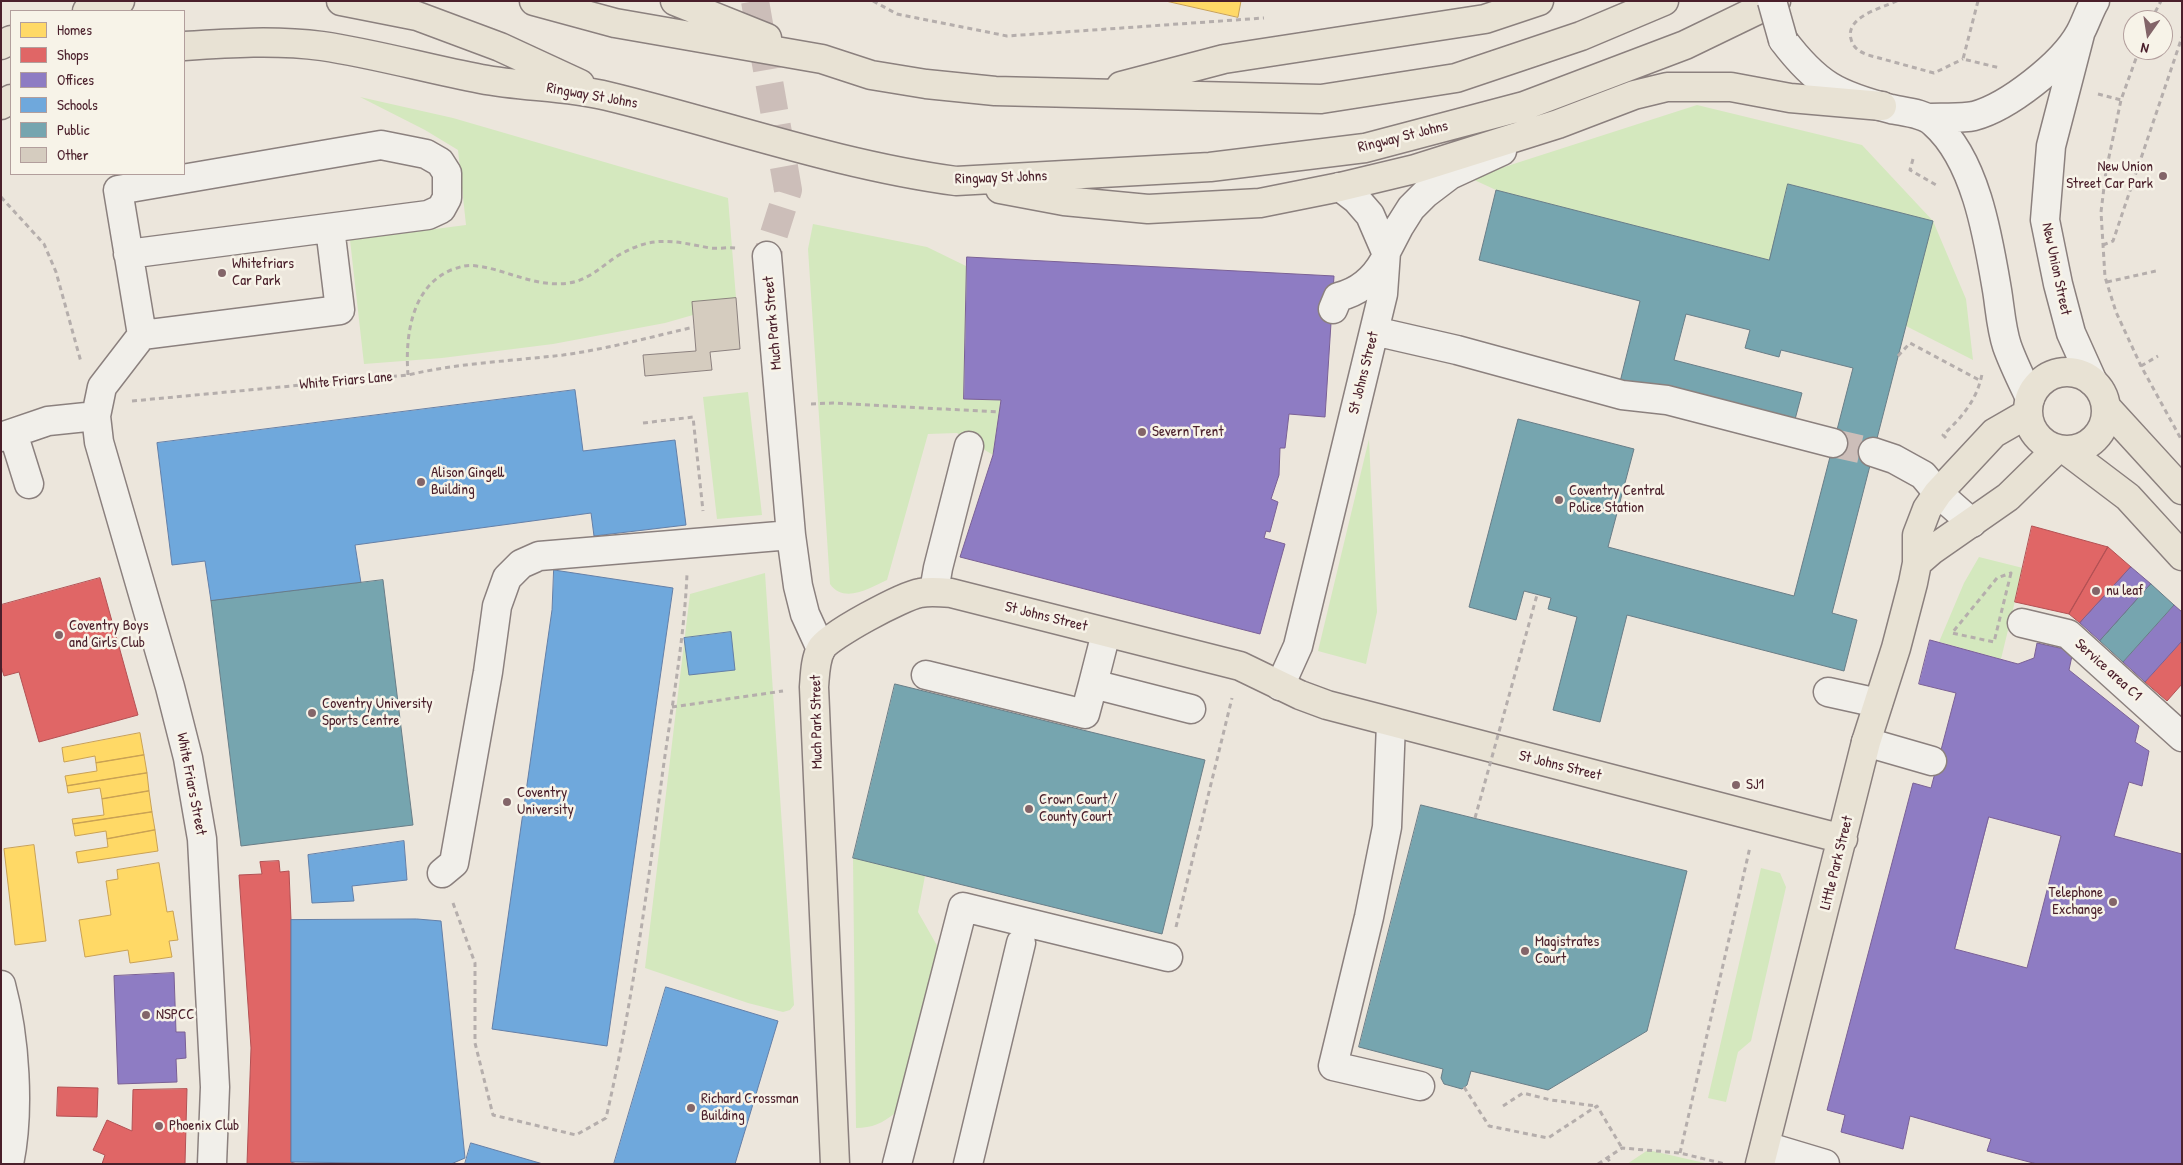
<!DOCTYPE html>
<html>
<head>
<meta charset="utf-8">
<style>
	body { margin:0 }
	#map { position:relative; width:2183px; height:1165px; overflow:hidden; background:#ece6dc; font-family:"Patrick Hand",sans-serif }
	canvas { display:block }
	.frame { position:absolute; inset:0; border:2px solid #4a1f2b; pointer-events:none }
	.legend { position:absolute; left:10px; top:10px; width:175px; height:165px; box-sizing:border-box; background:#f7f3e8; border:1px solid #b29e9c; margin:0; padding:6px 9px; list-style:none; font-size:15px; color:#4a1f2b }
	.legend li { display:flex; align-items:center; gap:10px; height:25px }
	.legend b { width:25px; border:1px solid #b29e9c }
	.north { position:absolute; left:2123px; top:10px; width:50px; height:50px; box-sizing:border-box; background:#f7f3e8; border:1px solid #b29e9c; border-radius:50%; rotate:193deg; font-size:14px; font-weight:700; line-height:20px; text-align:center; color:#4a1f2b }
	.north::after { content:''; display:block; margin:auto; width:18px; height:22px; background:#836569; clip-path:polygon(50% 0,100% 100%,50% 72%,0 100%) }
</style>
</head>
<body>
<div id="map">
<canvas width="2183" height="1165"></canvas>
<div class="frame"></div>
<ul class="legend">
<li><b style="height:14px;background:#ffd966"></b>Homes</li>
<li><b style="height:14px;background:#e06666"></b>Shops</li>
<li><b style="height:14px;background:#8e7cc3"></b>Offices</li>
<li><b style="height:14px;background:#6fa8dc"></b>Schools</li>
<li><b style="height:14px;background:#76a5af"></b>Public</li>
<li><b style="height:14px;background:#d5ccbf"></b>Other</li>
</ul>
<div class="north">N</div>
</div>
<script>
const ctx = document.querySelector('canvas').getContext('2d');
ctx.lineJoin = 'round';
function fill(path, color) { ctx.fillStyle = color; ctx.fill(path, 'evenodd'); }
function stroke(path, color, width, dash) { ctx.strokeStyle = color; ctx.lineWidth = width; ctx.lineCap = dash ? 'butt' : 'round'; ctx.setLineDash(dash || []); ctx.stroke(path); }
function drawText(font, color, halo, rows, align = 'center') {
  ctx.font = font + ' "Patrick Hand",sans-serif'; ctx.lineWidth = 5; ctx.setLineDash([]); ctx.textBaseline = 'middle'; ctx.strokeStyle = halo; ctx.fillStyle = color; for (const [text, x, y, turn = 0] of rows) {
    ctx.save(); ctx.translate(x, y); ctx.rotate((+turn || 0) * Math.PI / 180); ctx.textAlign = isNaN(turn) ? turn : align; if (halo) ctx.strokeText(text, 0, 0); ctx.fillText(text, 0, 0); ctx.restore();
  }
}
fill(new Path2D(`
	M 360,97 L 453,118 L 728,198 L 736,298 L 693,315 L 665,323 L 553,344 L 442,358 L 364,364 L 350,240 L 466,225 L 458,150 L 425,130 Z
	M 1697,105 L 1862,145 L 1933,221 L 1966,299 L 1973,360 L 1906,326 L 1932,221 L 1789,184 L 1769,260 L 1496,190 L 1470,178 Z
	M 813,224 L 927,247 L 968,267 L 964,399 L 1001,400 L 993,455 L 957,433 L 928,434 L 887,580 C 870,588 844,604 830,584 L 808,249 Z
	M 748,392 L 762,515 L 717,519 L 703,397 Z
	M 1369,439 L 1377,612 L 1366,664 L 1318,651 Z
	M 1979,557 L 2023,568 L 2001,659 L 1939,642 L 1964,583 Z
	M 765,573 L 794,1005 L 790,1010 L 783,1012 L 748,1003 L 645,968 L 690,594 Z
	M 853,858 L 925,876 L 918,912 L 939,949 L 895,1113 C 883,1123 872,1128 856,1128 Z
	M 1761,868 L 1780,873 L 1786,887 L 1751,1041 L 1738,1052 L 1726,1102 L 1708,1098 Z
	M 1648,1150 L 1709,1164 L 1627,1164 Z`), '#d4e8be');
const homes = new Path2D(`
	M 1166,1 L 1241,1 L 1238,17 Z
	M 140,733 L 144,755 L 96,763 L 95,756 L 64,762 L 62,748 Z
	M 144,755 L 147,773 L 67,786 L 65,776 L 97,771 L 96,763 Z
	M 147,773 L 149,791 L 102,799 L 100,788 L 68,793 L 67,786 Z
	M 149,791 L 152,812 L 73,824 L 72,819 L 104,815 L 102,799 Z
	M 152,812 L 155,830 L 107,839 L 106,831 L 75,836 L 73,824 Z
	M 155,830 L 158,851 L 78,863 L 76,852 L 108,847 L 107,839 Z
	M 34,845 L 46,941 L 15,945 L 4,849 Z
	M 159,863 L 167,912 L 173,911 L 178,940 L 169,941 L 172,957 L 130,963 L 128,950 L 85,957 L 79,920 L 111,915 L 106,881 L 118,879 L 117,870 Z`);
fill(homes, '#ffd966');
stroke(homes, '#c9a154', 1);
const shops = new Path2D(`
	M 2032,526 L 2108,547 L 2069,614 L 2015,602 Z
	M 2108,547 L 2131,567 L 2080,623 L 2069,614 Z
	M 100,578 L 138,715 L 39,742 L 19,672 L 4,676 L 1,666 L 1,605 Z
	M 2182,641 L 2182,684 L 2167,701 L 2145,682 Z
	M 279,861 L 280,872 L 289,871 L 291,920 L 291,1162 L 297,1164 L 247,1164 L 251,1048 L 239,875 L 262,874 L 260,862 Z
	M 58,1087 L 98,1088 L 97,1117 L 57,1116 Z
	M 187,1089 L 185,1164 L 102,1164 L 105,1155 L 93,1150 L 107,1120 L 132,1131 L 133,1090 Z`);
fill(shops, '#e06666');
stroke(shops, '#b35154', 1);
const offices = new Path2D(`
	M 967,257 L 1334,276 L 1325,417 L 1289,414 L 1285,448 L 1280,448 L 1279,475 L 1271,499 L 1278,502 L 1270,532 L 1266,531 L 1264,538 L 1285,544 L 1260,634 L 960,557 L 993,455 L 1001,400 L 964,399 Z
	M 2131,567 L 2151,584 L 2100,641 L 2080,623 Z
	M 2174,605 L 2182,612 L 2182,641 L 2145,682 L 2123,662 Z
	M 1930,640 L 2018,664 L 2034,658 L 2037,643 L 2073,651 L 2069,670 L 2139,726 L 2135,742 L 2149,751 L 2142,786 L 2129,782 L 2114,836 L 2182,854 L 2182,1164 L 2037,1164 L 1987,1151 L 1991,1139 L 1910,1116 L 1903,1149 L 1841,1132 L 1845,1115 L 1827,1110 L 1913,783 L 1931,788 L 1956,693 L 1919,684 ZM 1989,817 L 2061,836 L 2027,968 L 1955,949 Z
	M 174,973 L 176,1032 L 185,1032 L 186,1058 L 176,1059 L 177,1082 L 118,1084 L 114,976 Z`);
fill(offices, '#8e7cc3');
stroke(offices, '#7a6095', 1);
const schools = new Path2D(`
	M 575,390 L 583,451 L 675,440 L 686,525 L 594,536 L 591,513 L 355,545 L 361,583 L 211,601 L 205,561 L 172,565 L 157,443 Z
	M 554,570 L 673,588 L 607,1046 L 492,1029 L 552,610 Z
	M 731,632 L 735,670 L 689,675 L 684,638 Z
	M 404,841 L 407,880 L 352,886 L 354,901 L 312,903 L 308,855 Z
	M 417,919 L 441,921 L 465,1158 L 451,1164 L 291,1162 L 291,920 Z
	M 666,987 L 778,1021 L 735,1164 L 614,1164 Z
	M 471,1143 L 543,1164 L 465,1164 Z`);
fill(schools, '#6fa8dc');
stroke(schools, '#647fa7', 1);
const public = new Path2D(`
	M 1788,184 L 1933,221 L 1832,613 L 1857,620 L 1844,671 L 1627,615 L 1600,722 L 1553,710 L 1577,617 L 1548,609 L 1551,598 L 1524,591 L 1516,620 L 1469,607 L 1518,419 L 1634,449 L 1608,547 L 1794,596 L 1853,368 L 1781,350 L 1779,357 L 1745,348 L 1750,330 L 1686,314 L 1674,360 L 1802,393 L 1793,427 L 1620,382 L 1640,301 L 1479,260 L 1496,190 L 1769,260 Z
	M 383,580 L 413,825 L 241,846 L 211,601 Z
	M 2151,584 L 2174,605 L 2123,662 L 2100,641 Z
	M 895,684 L 1205,760 L 1162,934 L 853,858 Z
	M 1421,805 L 1687,871 L 1647,1031 L 1548,1090 L 1471,1071 L 1467,1085 L 1462,1089 L 1444,1084 L 1441,1078 L 1443,1069 L 1359,1047 Z`);
fill(public, '#76a5af');
stroke(public, '#697d87', 1);
const building = new Path2D(`
	M 736,298 L 740,349 L 710,352 L 712,370 L 645,376 L 643,355 L 696,351 L 692,302 Z`);
fill(building, '#d5ccbf');
stroke(building, '#8b807e', 1);
stroke(new Path2D(`
	M 755,1 L 788,190 L 767,256
	M 1833,443 L 1873,452`), '#ccbeb9', 28, [28, 14]);
const minor = new Path2D(`
	M 2080,34 L 2051,146 L 2045,220 L 2058,284 L 2071,333 L 2093,382
	M 1783,40 C 1817,85 1837,95 1891,109 C 1905,112 1924,113 1934,123 C 1976,160 1988,237 1997,290 C 2000,308 2001,328 2007,346 C 2013,363 2022,381 2030,398
	M 1928,118 C 1942,117 1960,119 1974,116 C 2008,107 2063,64 2080,33 C 2086,22 2089,11 2095,1
	M 1340,187 L 1357,200 L 1370,215 L 1386,252
	M 128,254 L 428,215 L 441,209 L 447,198 L 447,173 L 440,162 L 426,154 L 381,145 L 118,190 L 142,335 L 102,387 L 96,416 L 99,442 L 170,687 L 188,758 L 202,839 L 215,1087 L 212,1164
	M 767,256 L 791,535 L 798,586 L 805,614 L 821,649
	M 1333,309 L 1338,297 C 1359,292 1374,279 1384,261
	M 1374,331 L 1457,350 L 1622,395 L 1667,400 L 1833,443
	M 142,335 L 340,310 L 330,228
	M 13,433 L 29,484
	M 1,437 L 48,421 L 96,416
	M 1873,452 L 1894,459 L 1923,475 L 1938,493 L 1972,523
	M 934,591 L 938,568 L 969,446
	M 2022,623 L 2068,634 L 2182,737
	M 926,675 L 1085,714 L 1093,684 L 1191,709
	M 1093,684 L 1106,633
	M 1280,686 L 1298,646 L 1383,294 L 1386,252 L 1399,227 L 1411,208 L 1425,194 L 1450,175 L 1502,151
	M 1828,692 L 1878,703
	M 1391,723 L 1387,827 L 1369,917 L 1333,1066 L 1420,1086
	M 1866,742 L 1932,761
	M 442,873 L 454,863 L 488,672 L 497,606 L 507,578 L 521,564 L 539,556 L 791,535
	M 1,985 C 15,1037 20,1111 9,1164
	M 1765,1146 L 1825,1164
	M 897,1164 L 963,907 L 1168,957
	M 968,1164 L 1021,943`);
const major = new Path2D(`
	M2028 411a39 39 0 1 1 78 0a39 39 0 1 1-78 0Z
	M 2106,407 L 2182,490
	M 2066,450 L 2128,497 L 2182,556
	M 1917,563 L 1932,550 L 2008,497 L 2057,449
	M 835,1164 L 814,687 C 815,675 815,660 821,649 C 829,635 903,596 920,593 C 930,591 940,592 951,593 L 1240,666 L 1300,695 L 1327,705 L 1843,839
	M 1760,1164 L 1866,742 L 1896,648 L 1913,583 L 1917,563 L 1917,535 L 1927,509 L 1938,493 L 1994,433 L 2027,414`);
const highway = new Path2D(`
	M 341,1 L 417,16 L 500,47 L 580,84
	M 534,1 L 615,23 L 822,59 L 871,75 L 926,84 L 995,91 L 1321,99 L 1456,78 L 1581,36 L 1664,1
	M 675,1 L 767,38
	M 87,11 L 120,1
	M 1,45 L 11,40
	M 184,46 C 230,43 276,40 322,46 C 376,54 428,69 481,79 C 522,87 566,86 607,96 C 723,124 837,165 956,181 L 1210,167 L 1365,148 L 1524,106 L 1685,45 L 1776,1
	M 1121,86 L 1224,59 L 1485,19 L 1539,1
	M 1,105 L 11,99
	M 1000,189 L 1064,201 L 1148,209 L 1260,203 L 1340,187 L 1415,169 L 1558,124 L 1634,95 L 1667,87 L 1731,87 L 1790,98 L 1882,106`);
stroke(minor, '#8b807e', 31);
stroke(major, '#8b807e', 31);
stroke(highway, '#8b807e', 31);
stroke(new Path2D(`
	M 873,1 L 897,14 L 1007,36 L 1264,18
	M 1897,1 C 1881,8 1845,17 1851,39 C 1853,48 1860,52 1868,55 L 1934,73 L 1963,59
	M 1978,1 L 1963,59 L 2000,68
	M 2151,20 L 2161,1
	M 2139,50 L 2121,100 L 2106,171 L 2101,212 L 2105,277 L 2116,312 L 2141,366 L 2181,439
	M 2098,94 L 2121,100
	M 1913,159 L 1910,170 L 1938,186
	M 1,197 L 44,244 L 56,272 L 81,362
	M 2103,245 L 2113,241 L 2182,37
	M 2107,282 L 2156,271
	M 1898,356 L 1910,343 L 1981,381
	M 2141,366 L 2158,356
	M 408,375 C 405,337 411,287 451,270 C 460,267 467,264 477,266 C 508,270 536,288 569,283 C 589,280 603,265 619,255 C 654,235 673,241 710,248 C 719,249 728,247 736,248
	M 132,401 L 408,375 C 458,363 512,361 563,355 C 607,349 651,337 694,327
	M 811,404 L 833,403 L 999,412
	M 643,423 L 693,417 L 703,511
	M 1946,438 L 1943,435 C 1962,417 1977,400 1982,374
	M 2011,573 L 1994,642 L 1952,633 L 1997,578 Z
	M 672,707 L 783,691
	M 453,903 L 475,963 L 475,1043 L 493,1115 L 576,1135 L 606,1118 C 632,1006 647,892 662,777 C 671,710 684,642 687,574
	M 1176,927 L 1232,698
	M 1464,1087 L 1489,1126 L 1548,1138 L 1597,1106 L 1622,1148
	M 1503,1106 L 1523,1093 L 1551,1100 L 1596,1106
	M 1680,1153 L 1750,847
	M 1607,1157 L 1611,1164
	M 1598,1164 L 1622,1148 L 1680,1153 L 1725,1164`), '#b5aeac', 3, [5, 4]);
stroke(minor, '#f1efea', 28);
stroke(major, '#e8e2d4', 28);
stroke(highway, '#e8e2d4', 28);
const minorBridge = new Path2D(`
	M 1772,1 L 1783,40`);
stroke(minorBridge, '#8b807e', 31, []);
stroke(new Path2D(`
	M 1475,818 L 1537,595`), '#b5aeac', 3, [5, 4]);
stroke(minorBridge, '#f1efea', 28);
for (const [x, y, r, color] of [
	[2163,176,5,"#836569"],
	[222,273,5,"#836569"],
	[1142,432,5,"#836569"],
	[421,482,5,"#836569"],
	[1559,500,5,"#836569"],
	[2096,591,5,"#836569"],
	[59,635,5,"#836569"],
	[312,713,5,"#836569"],
	[1736,785,5,"#836569"],
	[507,802,5,"#836569"],
	[1029,809,5,"#836569"],
	[2113,902,5,"#836569"],
	[1525,951,5,"#836569"],
	[146,1015,5,"#836569"],
	[691,1108,5,"#836569"],
	[159,1126,5,"#836569"]
]) { const dot = new Path2D(); dot.arc(x, y, r, 0, 2 * Math.PI); ctx.fillStyle = color; ctx.fill(dot); stroke(dot, '#f7f3e8', 2); }
drawText('15px', '#4a1f2b', '#f7f3e8', [
	["Ringway St Johns",592,96,10],
	["Ringway St Johns",1403,137,-14],
	["Ringway St Johns",1001,178,-2],
	["New Union Street",2056,269,78],
	["Much Park Street",773,323,-95],
	["St Johns Street",1364,373,-76],
	["White Friars Lane",346,381,-5],
	["St Johns Street",1046,617,14],
	["Service area C1",2108,670,42],
	["Much Park Street",817,722,-91],
	["St Johns Street",1560,766,14],
	["White Friars Street",191,784,79],
	["Little Park Street",1837,863,-76]
]);
drawText('15px', '#4a1f2b', '#f7f3e8', [
	["New Union",2153,167,"right"],
	["Street Car Park",2153,184,"right"],
	["Whitefriars",232,264],
	["Car Park",232,281],
	["Severn Trent",1152,432],
	["Alison Gingell",431,473],
	["Building",431,490],
	["Coventry Central",1569,491],
	["Police Station",1569,508],
	["nu leaf",2106,591],
	["Coventry Boys",69,626],
	["and Girls Club",69,643],
	["Coventry University",322,704],
	["Sports Centre",322,721],
	["SJ1",1746,785],
	["Coventry",517,793],
	["University",517,810],
	["Crown Court /",1039,800],
	["County Court",1039,817],
	["Telephone",2103,893,"right"],
	["Exchange",2103,910,"right"],
	["Magistrates",1535,942],
	["Court",1535,959],
	["NSPCC",156,1015],
	["Richard Crossman",701,1099],
	["Building",701,1116],
	["Phoenix Club",169,1126]
], 'left');
</script>
</body>
</html>
